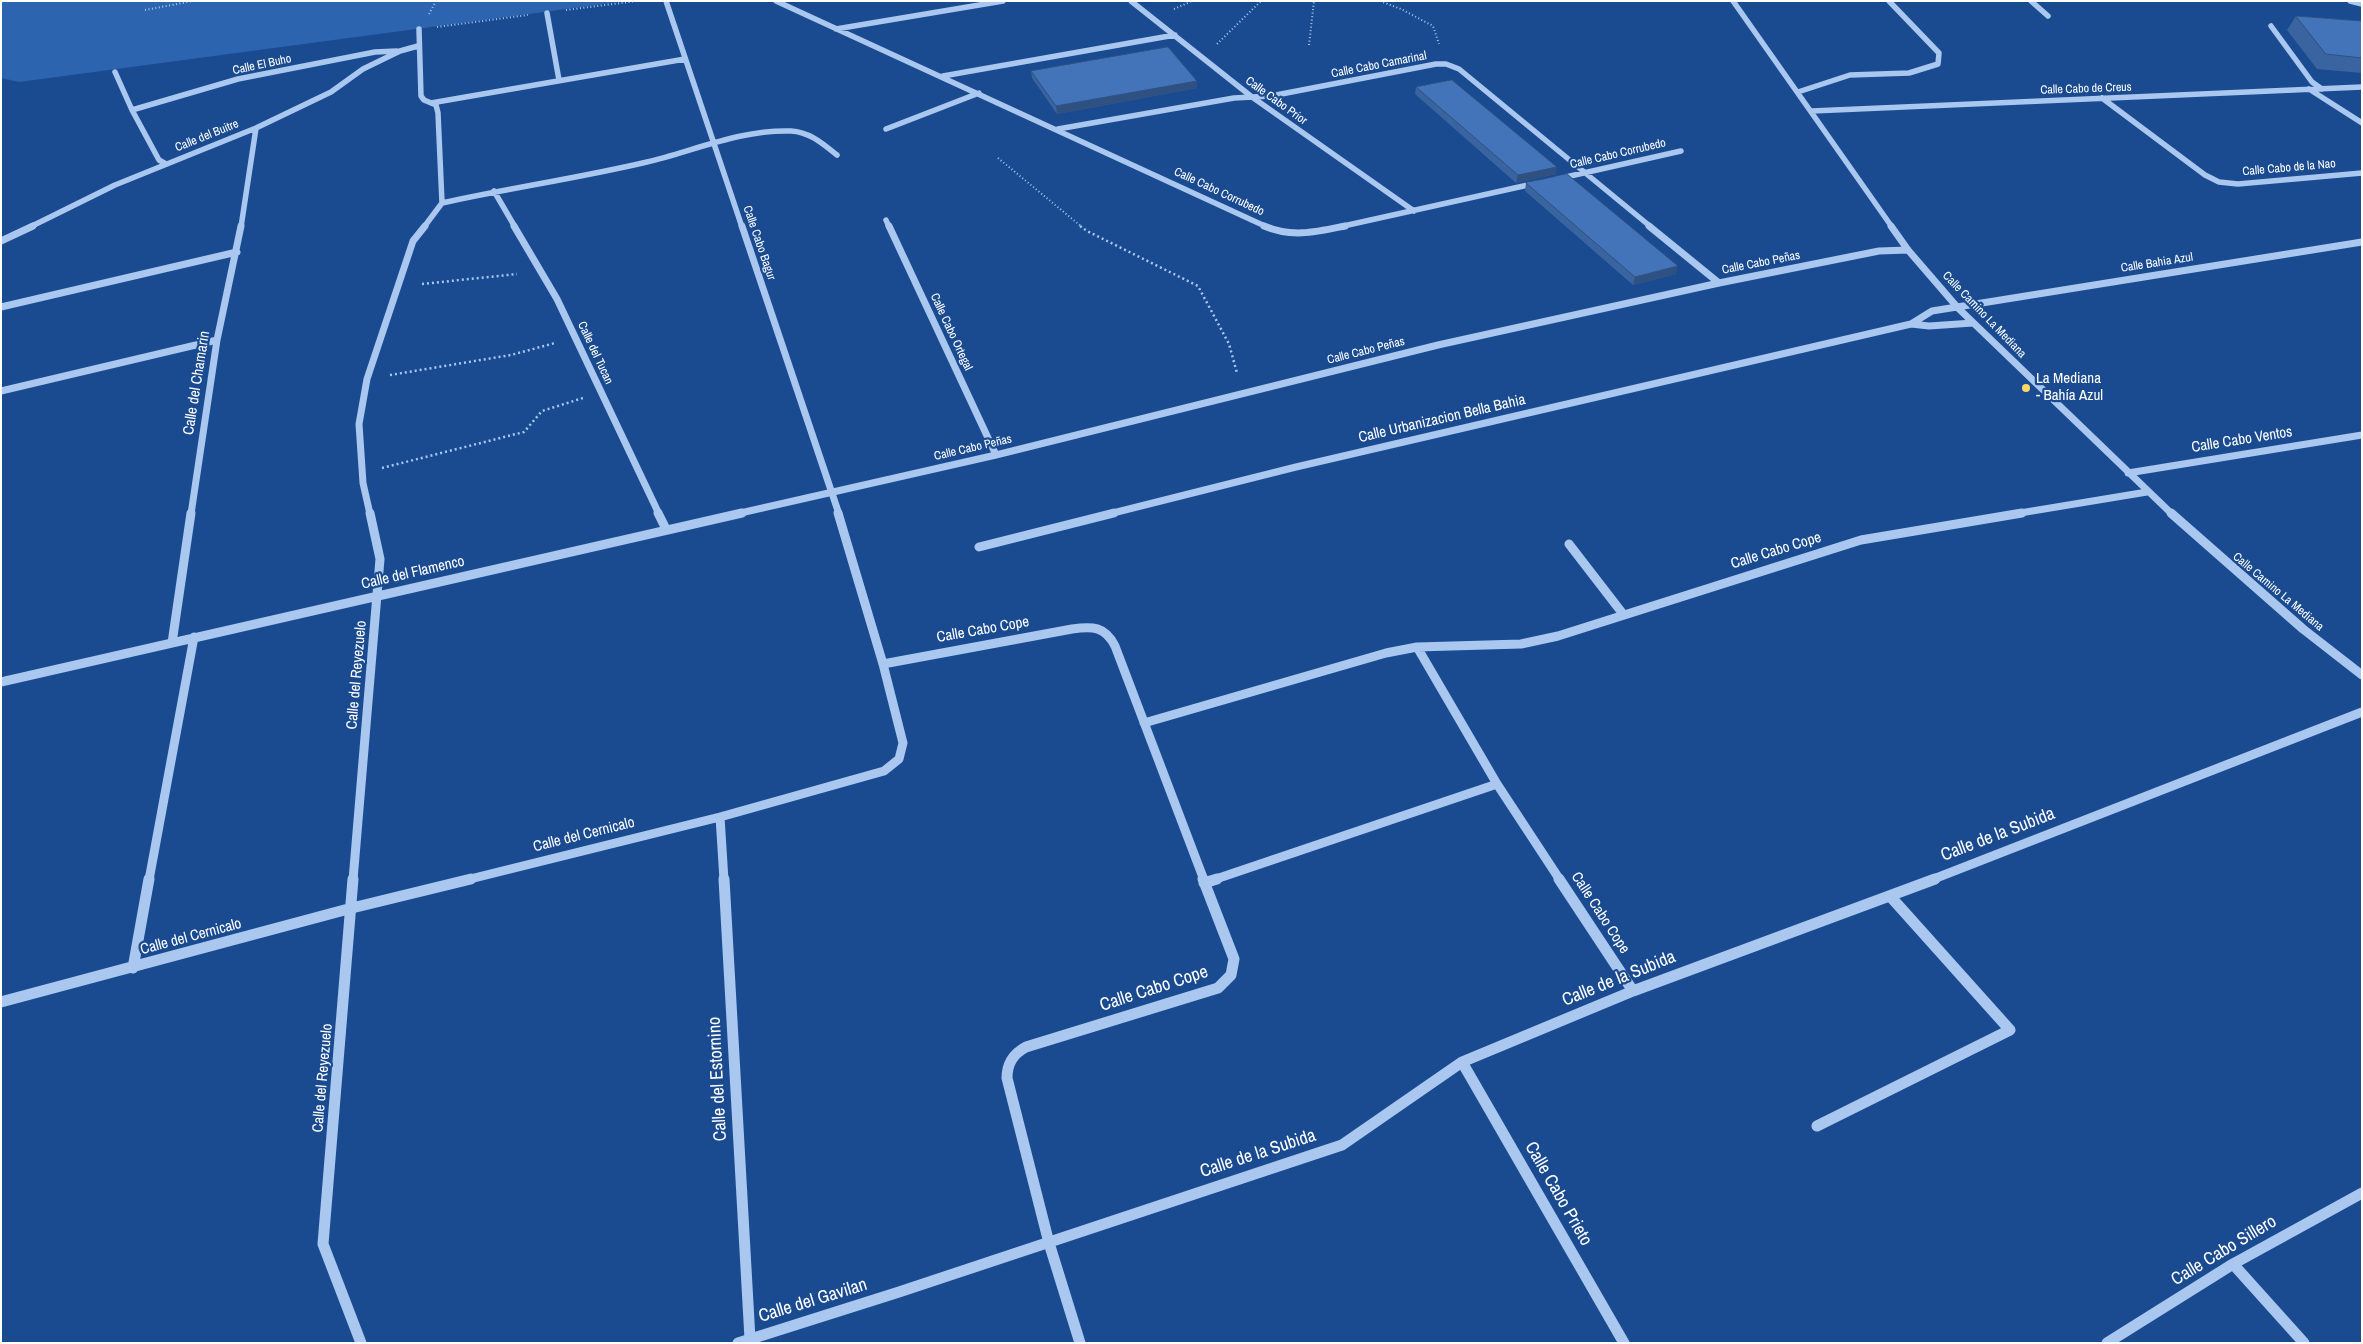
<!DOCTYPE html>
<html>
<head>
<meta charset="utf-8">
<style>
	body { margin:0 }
	#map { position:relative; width:2363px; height:1344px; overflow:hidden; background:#1a4b91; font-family:"Archivo Narrow",sans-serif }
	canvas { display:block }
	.frame { position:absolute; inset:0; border:2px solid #fff; pointer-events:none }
</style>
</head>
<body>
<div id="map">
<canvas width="2363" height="1344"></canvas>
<div class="frame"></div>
</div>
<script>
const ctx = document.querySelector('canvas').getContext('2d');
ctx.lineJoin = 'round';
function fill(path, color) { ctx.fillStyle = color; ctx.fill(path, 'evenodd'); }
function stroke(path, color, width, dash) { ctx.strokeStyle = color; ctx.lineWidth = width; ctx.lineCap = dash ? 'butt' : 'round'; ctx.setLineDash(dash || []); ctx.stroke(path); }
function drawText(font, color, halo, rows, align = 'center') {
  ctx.font = font + ' "Archivo Narrow",sans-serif'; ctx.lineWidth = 4.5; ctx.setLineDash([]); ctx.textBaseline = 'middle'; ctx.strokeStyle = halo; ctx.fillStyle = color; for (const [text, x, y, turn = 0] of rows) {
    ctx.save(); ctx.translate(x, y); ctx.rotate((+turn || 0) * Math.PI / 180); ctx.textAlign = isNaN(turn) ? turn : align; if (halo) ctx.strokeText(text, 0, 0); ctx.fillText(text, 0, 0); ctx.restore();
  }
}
fill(new Path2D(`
	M 1,1 L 626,1 L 19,82 L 1,78 Z`), '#2d64af');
stroke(new Path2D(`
	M 1380,1 L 1401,9 L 1433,26 L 1439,44
	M 1174,9 L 1192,1
	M 145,10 L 193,1
	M 566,10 L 637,1
	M 429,14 L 436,1
	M 437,27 L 528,15
	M 1217,44 L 1261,1
	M 1309,45 L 1314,1
	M 998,158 L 1082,227`), '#a9c7ef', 2, [1, 2.5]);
stroke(new Path2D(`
	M 1080,226 L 1087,231 L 1198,286 L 1229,344 L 1237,373
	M 422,284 L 517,274
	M 390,375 L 511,355 L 555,343
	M 382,468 L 524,432 L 542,411 L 583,398`), '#a9c7ef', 2.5, [2, 3]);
stroke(new Path2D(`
	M 666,1 L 742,227
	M 776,1 L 1267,227
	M 1131,1 L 1252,97 L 1414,211
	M 1733,1 L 1892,227
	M 2031,1 L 2048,16
	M 2350,1 L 2362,4
	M 547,13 L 559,80
	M 2271,26 L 2312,82 L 2322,89
	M 419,29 L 421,96 L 424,100 L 436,105 L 438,113 L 442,203 L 424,227
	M 836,29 L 1003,1
	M 115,72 L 132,110 L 159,160 L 166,164
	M 943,76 L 1175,35
	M 2309,89 L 2362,123
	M 1798,92 L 1850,75 L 1909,73 L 1938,64 L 1939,53 L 1889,1
	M 2102,98 L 2205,175 L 2219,182 L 2238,184 L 2362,173
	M 431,103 L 685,59
	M 132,110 L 238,79 L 375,52 L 397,51
	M 1812,111 L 2362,87
	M 886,129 L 979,93
	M 1058,129 L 1234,98 L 1271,96 L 1436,64 L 1446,64 L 1459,69 L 1651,227
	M 1557,179 L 1681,151
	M 494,191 L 515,227
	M 442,203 C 510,188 579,178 647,162 C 693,151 743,129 791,131 C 810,132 823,144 837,155
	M 886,220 L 889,227
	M 30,227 L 115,185 L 256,128 L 331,92 L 363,69 L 400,51 L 418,46
	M 241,227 L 256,128
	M 1339,227 L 1537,183`), '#a9c7ef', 5.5);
stroke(new Path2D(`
	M 514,226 L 557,299 L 659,514
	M 742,226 L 839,514
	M 889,226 L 996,455
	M 1264,226 C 1292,238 1316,232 1345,226
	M 1649,226 L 1719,283
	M 1891,226 L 1908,250 L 1958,308 L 2172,514
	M 1,241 L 33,226
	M 1,307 L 237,252
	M 1911,324 L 1932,311 L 2362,242
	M 1,391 L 217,340
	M 2128,473 L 2362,435
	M 191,514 L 217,340 L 241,226
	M 370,514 L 363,483 L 359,424 L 367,379 L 413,241 L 425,226
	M 736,514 L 996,455 L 1438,345 L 1719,283 L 1879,251 L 1908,250
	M 1109,514 L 1296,467 L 1911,324 L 1929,326 L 1973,323
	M 2014,514 L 2147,492`), '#a9c7ef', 7);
stroke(new Path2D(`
	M 658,513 L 666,529
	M 2171,513 L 2303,629 L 2362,675
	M 1569,544 L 1623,614
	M 979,547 L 1114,513
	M 172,643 L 191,513
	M 1417,647 L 1497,784 L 1560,880
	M 883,664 L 1072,629 C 1092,626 1105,626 1115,646 L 1204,880
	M 1,682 L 742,513
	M 1144,723 L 1386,653 L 1417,647 L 1521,644 L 1558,636 L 1861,540 L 2022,513
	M 720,817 L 724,880
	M 149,880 L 194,637
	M 353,880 L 380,559 L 370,513
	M 466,880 L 720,817 L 884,771 L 899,759 L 903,743 L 883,664 L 838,513
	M 1213,880 L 1497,784
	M 1931,880 L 2362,712`), '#a9c7ef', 9);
stroke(new Path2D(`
	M 353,879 L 323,1244 L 361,1343
	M 724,879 L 750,1339
	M 1559,879 L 1633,991
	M 1204,883 L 1217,879
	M 133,968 L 149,879
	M 1,1002 L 352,908 L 471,879
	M 1462,1062 L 1624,1343
	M 1817,1126 L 2010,1030 L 1890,896
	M 2233,1264 L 2304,1343
	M 738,1343 L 899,1292 L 1342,1145 L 1462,1062 L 1633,991 L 1935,879
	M 1080,1343 L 1049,1243 L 1007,1078 C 1007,1063 1013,1054 1026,1047 L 1218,988 L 1231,975 L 1234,959 L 1203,879
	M 2107,1343 L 2233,1264 L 2362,1193`), '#a9c7ef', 11);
fill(new Path2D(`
	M 2296,16 L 2362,21 L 2362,73 L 2317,69 L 2287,30 Z
	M 1031,71 L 1197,88 L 1057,114 L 1032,78 Z
	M 1416,87 L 1556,174 L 1516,183 L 1415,94 Z
	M 1526,183 L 1676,274 L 1633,285 L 1525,191 Z`), '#3a649f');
fill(new Path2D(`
	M 1197,81 L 1197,88 L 1057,114 L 1056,106 Z
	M 1557,167 L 1556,174 L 1516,183 L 1518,175 Z
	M 1678,266 L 1676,274 L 1633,285 L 1635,277 Z`), '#2f5182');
const building = new Path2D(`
	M 2296,16 L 2362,21 L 2362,58 L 2326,54 Z
	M 1168,47 L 1197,81 L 1056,106 L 1031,71 Z
	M 1452,80 L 1557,167 L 1518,175 L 1416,87 Z
	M 1567,174 L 1678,266 L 1635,277 L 1526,183 Z`);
fill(building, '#4374b9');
stroke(building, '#2f5182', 1);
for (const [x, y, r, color] of [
	[2026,388,5,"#ffd767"]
]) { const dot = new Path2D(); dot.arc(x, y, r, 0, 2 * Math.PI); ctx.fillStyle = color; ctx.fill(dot); stroke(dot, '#1a4b91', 2); }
drawText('12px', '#fff', '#1a4b91', [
	["Calle El Buho",262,65,-12],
	["Calle Cabo Camarinal",1379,65,-11],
	["Calle Cabo de Creus",2086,89,-2],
	["Calle Cabo Prior",1276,101,36],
	["Calle del Buitre",207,136,-22],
	["Calle Cabo Corrubedo",1618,154,-13],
	["Calle Cabo de la Nao",2289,168,-5],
	["Calle Cabo Corrubedo",1219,192,25],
	["Calle Cabo Bagur",759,243,71],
	["Calle Cabo Peñas",1761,263,-11],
	["Calle Bahia Azul",2157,263,-9],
	["Calle Camino La Mediana",1984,315,46],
	["Calle Cabo Ortegal",951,332,65],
	["Calle Cabo Peñas",1366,351,-14],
	["Calle del Tucan",595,353,65],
	["Calle Cabo Peñas",973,448,-13],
	["Calle Camino La Mediana",2278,592,40]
]);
drawText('15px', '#fff', '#1a4b91', [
	["La Mediana",2036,379],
	["- Bahía Azul",2036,396]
], 'left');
drawText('15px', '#fff', '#1a4b91', [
	["Calle del Chamarin",197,383,-81],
	["Calle Urbanizacion Bella Bahia",1442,419,-13],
	["Calle Cabo Ventos",2242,440,-9],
	["Calle Cabo Cope",1776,551,-17],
	["Calle del Flamenco",413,573,-13],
	["Calle Cabo Cope",983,630,-10],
	["Calle del Reyezuelo",357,675,-85],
	["Calle del Cernicalo",584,835,-14],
	["Calle Cabo Cope",1600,913,57],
	["Calle del Cernicalo",191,937,-15],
	["Calle del Reyezuelo",323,1078,-85]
]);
drawText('18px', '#fff', '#1a4b91', [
	["Calle de la Subida",1998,835,-21],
	["Calle de la Subida",1619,979,-22],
	["Calle Cabo Cope",1154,989,-18],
	["Calle del Estornino",718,1079,-93],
	["Calle de la Subida",1258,1154,-18],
	["Calle Cabo Prieto",1558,1194,60],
	["Calle Cabo Sillero",2224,1251,-31],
	["Calle del Gavilan",813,1301,-17]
]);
</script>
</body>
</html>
